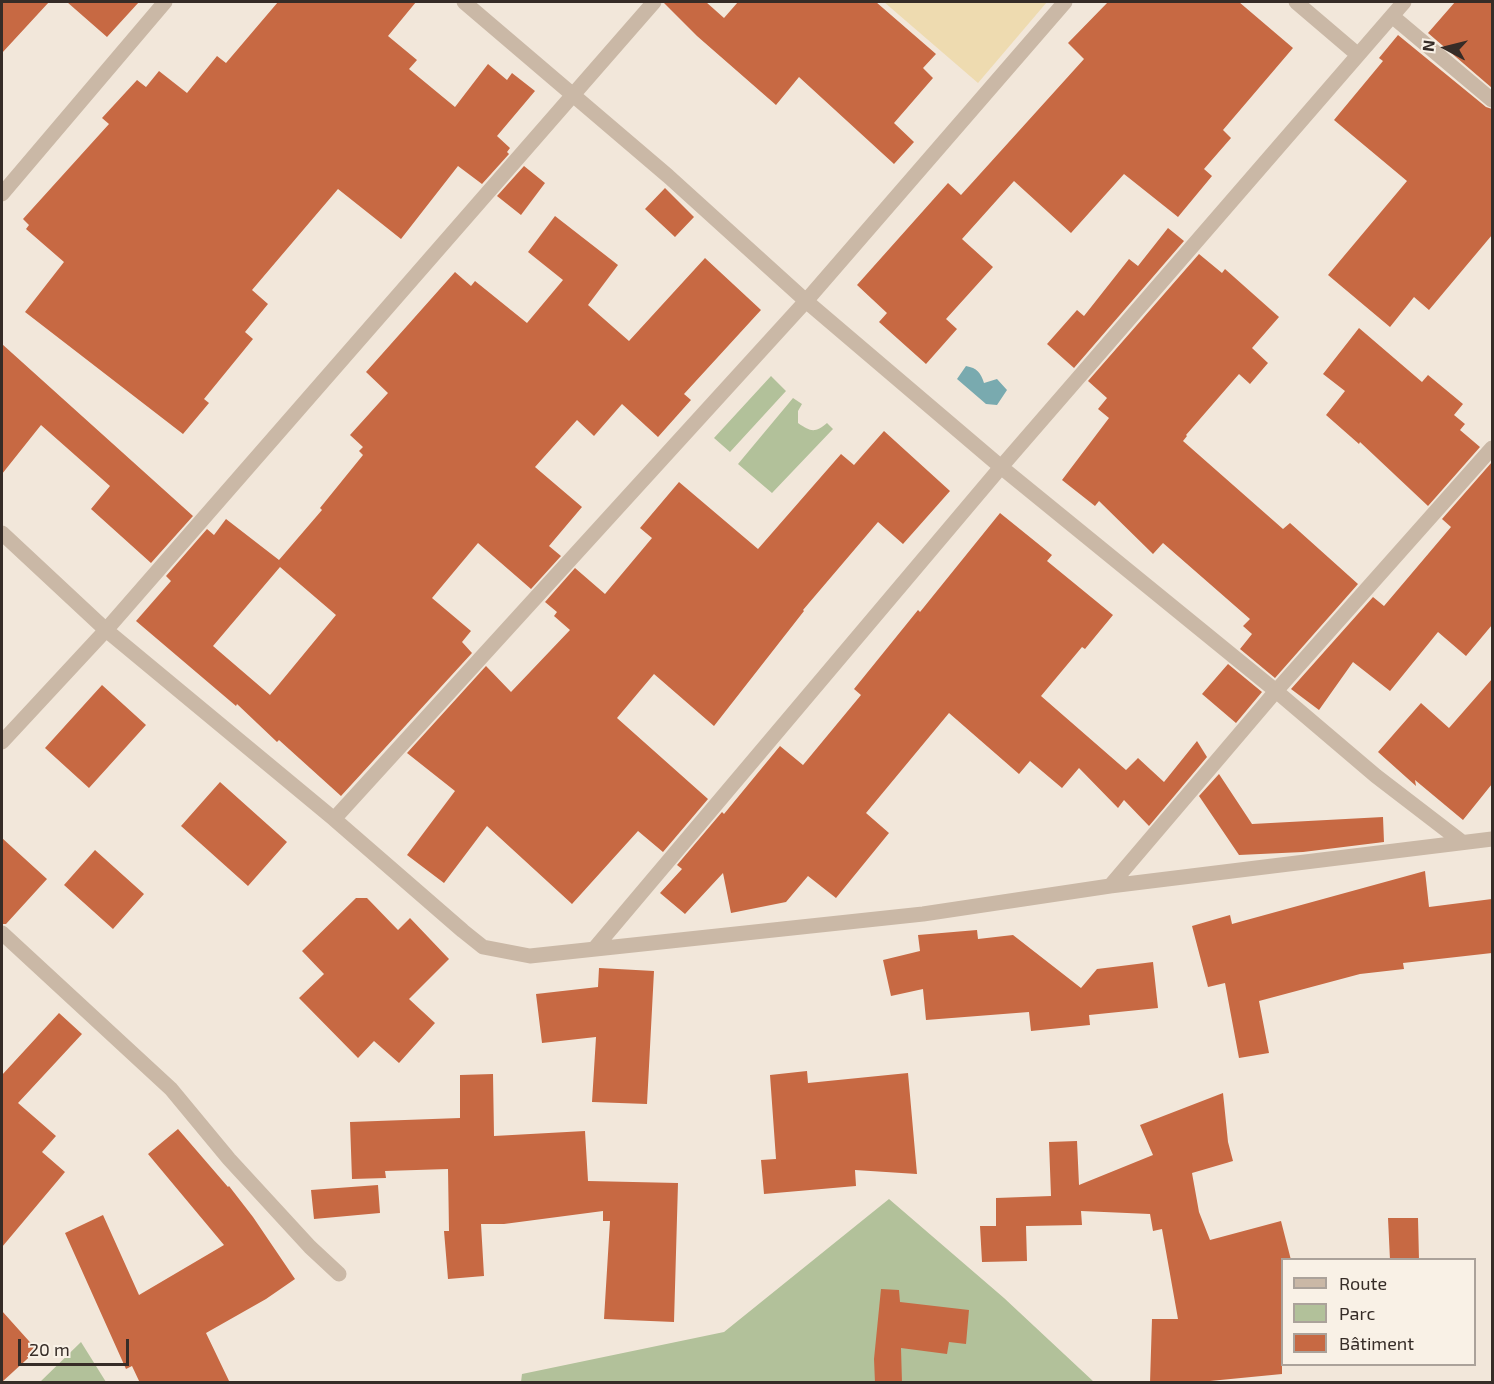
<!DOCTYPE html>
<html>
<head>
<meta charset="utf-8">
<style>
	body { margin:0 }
	#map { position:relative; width:1494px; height:1384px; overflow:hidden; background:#f2e7da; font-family:"Exo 2",sans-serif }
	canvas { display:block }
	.frame { position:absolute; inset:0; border:3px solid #362c27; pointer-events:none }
	.legend { position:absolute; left:1281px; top:1258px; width:195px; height:108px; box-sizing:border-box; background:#f9f1e6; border:2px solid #aba29a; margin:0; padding:8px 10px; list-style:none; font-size:18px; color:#362c27 }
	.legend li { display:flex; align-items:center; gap:12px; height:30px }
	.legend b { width:30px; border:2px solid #aba29a }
	.north { position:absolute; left:1416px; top:18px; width:60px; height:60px; -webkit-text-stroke:4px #f9f1e6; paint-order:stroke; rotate:277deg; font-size:16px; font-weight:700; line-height:24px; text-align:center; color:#362c27 }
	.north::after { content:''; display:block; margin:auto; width:21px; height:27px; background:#362c27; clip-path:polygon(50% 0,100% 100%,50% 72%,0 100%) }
	.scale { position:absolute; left:18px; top:1339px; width:111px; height:27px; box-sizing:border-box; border:3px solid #362c27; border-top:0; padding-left:8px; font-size:18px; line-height:21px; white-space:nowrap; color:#362c27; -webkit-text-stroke:4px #f9f1e6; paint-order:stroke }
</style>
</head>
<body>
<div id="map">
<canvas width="1494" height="1384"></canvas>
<div class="frame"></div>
<ul class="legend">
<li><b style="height:8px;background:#cab8a6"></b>Route</li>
<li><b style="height:16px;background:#b2c19a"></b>Parc</li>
<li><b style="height:16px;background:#c76943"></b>Bâtiment</li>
</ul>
<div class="north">N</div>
<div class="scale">20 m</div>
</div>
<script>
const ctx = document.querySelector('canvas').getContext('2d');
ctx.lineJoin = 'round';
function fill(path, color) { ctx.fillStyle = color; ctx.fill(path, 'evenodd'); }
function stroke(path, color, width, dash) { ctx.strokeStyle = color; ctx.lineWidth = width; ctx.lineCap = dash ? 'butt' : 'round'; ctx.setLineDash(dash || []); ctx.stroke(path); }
fill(new Path2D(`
	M 771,376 L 786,391 L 730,452 L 714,438 Z
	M 793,398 L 802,404 L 798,411 L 798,423 C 811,432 815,433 827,423 L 833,429 L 772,493 L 738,464 Z
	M 889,1199 L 1004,1298 L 1094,1382 L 521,1382 L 522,1374 L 724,1332 Z
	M 81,1342 L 106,1382 L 40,1382 Z`), '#b2c19a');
fill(new Path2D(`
	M 884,2 L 1047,2 L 978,83 Z`), '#eedbb0');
fill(new Path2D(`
	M 966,366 C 977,368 981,373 984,383 L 997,379 L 1007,390 L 997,405 L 986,404 L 957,379 Z`), '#79aaaf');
fill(new Path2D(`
	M 2,2 L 49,2 L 2,53 Z
	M 67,2 L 139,2 L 107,37 Z
	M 278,2 L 416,2 L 388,36 L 417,60 L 409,69 L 455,107 L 488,64 L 507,80 L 512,73 L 535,91 L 497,136 L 510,148 L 507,152 L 509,154 L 482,184 L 458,166 L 401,239 L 338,189 L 252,290 L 268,304 L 245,332 L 253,339 L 204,399 L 209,403 L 183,434 L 25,312 L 64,262 L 26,229 L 29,225 L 23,219 L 109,124 L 102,118 L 137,80 L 146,87 L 159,71 L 187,93 L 217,56 L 226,63 Z
	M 663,2 L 706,2 L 724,18 L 738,2 L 876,2 L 936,54 L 923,68 L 933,78 L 894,123 L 914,142 L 894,164 L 799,77 L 776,105 L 697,36 Z
	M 1108,2 L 1239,2 L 1293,48 L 1223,130 L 1231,138 L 1204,169 L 1212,176 L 1178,217 L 1124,174 L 1071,233 L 1014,181 L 962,239 L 993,267 L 946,319 L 957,329 L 926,364 L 879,322 L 887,313 L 857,285 L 948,183 L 961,195 L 1084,59 L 1068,43 Z
	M 1455,2 L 1492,2 L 1492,88 L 1428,33 Z
	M 1398,35 L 1486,107 L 1492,109 L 1492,235 L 1429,310 L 1414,297 L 1390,327 L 1328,275 L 1407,181 L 1334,120 L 1383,61 L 1379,58 Z
	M 524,166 L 545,183 L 521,215 L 497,196 Z
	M 665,188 L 694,217 L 675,237 L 645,209 Z
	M 555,216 L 618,265 L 588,305 L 629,341 L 705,258 L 761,310 L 684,394 L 691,400 L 658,437 L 622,404 L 594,436 L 577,420 L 535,467 L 582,507 L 549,546 L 561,556 L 531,589 L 478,543 L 432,598 L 471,631 L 462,642 L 472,653 L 341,796 L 279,740 L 277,742 L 237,704 L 236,706 L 136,621 L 171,581 L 166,576 L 207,529 L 214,535 L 226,519 L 279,560 L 322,510 L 320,508 L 363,455 L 359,451 L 363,447 L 350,435 L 388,393 L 366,372 L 455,272 L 471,286 L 475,281 L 527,323 L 563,280 L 528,252 ZM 280,567 L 336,615 L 270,695 L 213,646 Z
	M 1168,228 L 1184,241 L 1074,368 L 1047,344 L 1077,310 L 1084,316 L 1129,259 L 1138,266 Z
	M 1199,254 L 1222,273 L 1225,269 L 1279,317 L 1252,348 L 1268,363 L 1250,384 L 1239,374 L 1186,435 L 1187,436 L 1183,441 L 1283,529 L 1290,523 L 1358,584 L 1275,678 L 1240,649 L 1252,634 L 1243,626 L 1250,619 L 1163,543 L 1153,554 L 1099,501 L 1095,506 L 1062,480 L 1109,418 L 1098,409 L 1107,398 L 1088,381 Z
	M 1359,328 L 1422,382 L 1428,375 L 1463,404 L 1454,415 L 1465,424 L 1460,430 L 1480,447 L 1428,506 L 1360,442 L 1359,444 L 1326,415 L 1345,391 L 1323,374 Z
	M 2,344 L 193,516 L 151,563 L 91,509 L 110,486 L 41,425 L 2,474 Z
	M 884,431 L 950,491 L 903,544 L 878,522 L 803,610 L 804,611 L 714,726 L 654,674 L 617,718 L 708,799 L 663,852 L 638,831 L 572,904 L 487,826 L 444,883 L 407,855 L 455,791 L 407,753 L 486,666 L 511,692 L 570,630 L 554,616 L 557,612 L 545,602 L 575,568 L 605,594 L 652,538 L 640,528 L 679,482 L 758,549 L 841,454 L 854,465 Z
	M 1492,462 L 1492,625 L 1466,656 L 1438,632 L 1390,691 L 1353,662 L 1319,710 L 1291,689 L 1373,597 L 1384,606 L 1451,527 L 1442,519 Z
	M 1000,513 L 1052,555 L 1047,561 L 1113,615 L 1085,649 L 1082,647 L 1041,696 L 1126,770 L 1138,758 L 1164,782 L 1197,741 L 1207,757 L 1149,826 L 1124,800 L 1118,808 L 1079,768 L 1062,788 L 1030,761 L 1019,774 L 949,713 L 866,813 L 889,833 L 836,898 L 808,876 L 786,902 L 731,913 L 723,873 L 685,914 L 660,893 L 682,869 L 677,865 L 722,812 L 724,814 L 780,746 L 803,765 L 861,695 L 854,689 L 918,610 L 920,612 Z
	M 1228,664 L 1262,692 L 1236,723 L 1202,694 Z
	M 1492,679 L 1492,784 L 1463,820 L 1415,780 L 1416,786 L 1378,752 L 1421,703 L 1449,728 Z
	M 102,685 L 146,725 L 89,788 L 45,748 Z
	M 1219,774 L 1252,824 L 1383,817 L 1384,842 L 1303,852 L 1239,855 L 1199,796 Z
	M 220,782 L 287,842 L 248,886 L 181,826 Z
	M 2,838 L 47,879 L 6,924 L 2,924 Z
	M 95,850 L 144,894 L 113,929 L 64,885 Z
	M 1425,871 L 1429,907 L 1492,899 L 1492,953 L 1403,963 L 1404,969 L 1360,974 L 1259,1001 L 1269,1053 L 1239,1058 L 1225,983 L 1208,987 L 1192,926 L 1230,915 L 1232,924 Z
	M 356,898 L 367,898 L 398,930 L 410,918 L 449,959 L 409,999 L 435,1023 L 399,1063 L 374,1041 L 358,1058 L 299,998 L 324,974 L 302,951 Z
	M 977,930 L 978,939 L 1013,935 L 1081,988 L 1097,969 L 1153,962 L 1158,1008 L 1089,1015 L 1090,1025 L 1031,1031 L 1029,1012 L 926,1020 L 923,989 L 891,996 L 883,960 L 920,951 L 918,935 Z
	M 599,968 L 654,971 L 647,1104 L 592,1102 L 596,1037 L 542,1043 L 536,994 L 598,987 Z
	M 59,1013 L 82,1034 L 18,1103 L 56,1136 L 42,1152 L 65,1172 L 2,1247 L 2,1075 Z
	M 807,1071 L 808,1083 L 908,1073 L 917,1174 L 855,1170 L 856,1186 L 764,1194 L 761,1160 L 776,1159 L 770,1075 Z
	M 493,1074 L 494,1136 L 585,1131 L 588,1181 L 678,1183 L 674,1322 L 604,1319 L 610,1221 L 603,1221 L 603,1211 L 504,1224 L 481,1224 L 484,1276 L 448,1279 L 444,1231 L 449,1231 L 448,1169 L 385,1171 L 386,1178 L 352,1179 L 350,1122 L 460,1118 L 460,1075 Z
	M 1223,1093 L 1228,1142 L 1233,1161 L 1192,1173 L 1199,1212 L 1210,1240 L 1281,1221 L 1291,1260 L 1282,1260 L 1282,1374 L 1210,1381 L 1210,1383 L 1150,1383 L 1152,1319 L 1178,1319 L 1162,1229 L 1153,1231 L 1150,1214 L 1081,1211 L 1082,1225 L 1026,1226 L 1027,1261 L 982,1262 L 980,1226 L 996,1226 L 996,1198 L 1051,1196 L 1049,1142 L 1077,1141 L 1079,1185 L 1153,1155 L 1140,1125 Z
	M 178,1129 L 228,1187 L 229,1186 L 253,1217 L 295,1279 L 266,1299 L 206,1333 L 230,1383 L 140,1383 L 132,1366 L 126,1369 L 65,1233 L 103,1215 L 139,1295 L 224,1245 L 148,1154 Z
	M 378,1185 L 380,1213 L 314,1219 L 311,1190 Z
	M 1388,1218 L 1418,1218 L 1419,1260 L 1390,1260 Z
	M 881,1289 L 899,1290 L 900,1302 L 969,1310 L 966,1344 L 949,1342 L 947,1354 L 901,1348 L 902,1383 L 875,1383 L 874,1359 Z
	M 2,1311 L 37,1350 L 2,1382 Z`), '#c76943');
stroke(new Path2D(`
	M 464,2 L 668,176 L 806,301 L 1001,467 L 1276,691 L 1376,776 L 1462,842
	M 1296,2 L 1357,54
	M 1392,16 L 1492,100
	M 2,194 L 165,2
	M 2,533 L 106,630 L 334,819 L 463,931 L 483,947 L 530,956 L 923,914 L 1110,886 L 1492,839
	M 2,742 L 106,630 L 654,2
	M 334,819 L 806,301 L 1065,2
	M 1110,886 L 1276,691 L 1492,448
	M 2,933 L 171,1089 L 229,1159 L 310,1247 L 339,1274
	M 594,949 L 1001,467 L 1404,2`), '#cab8a6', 15);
</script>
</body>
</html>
